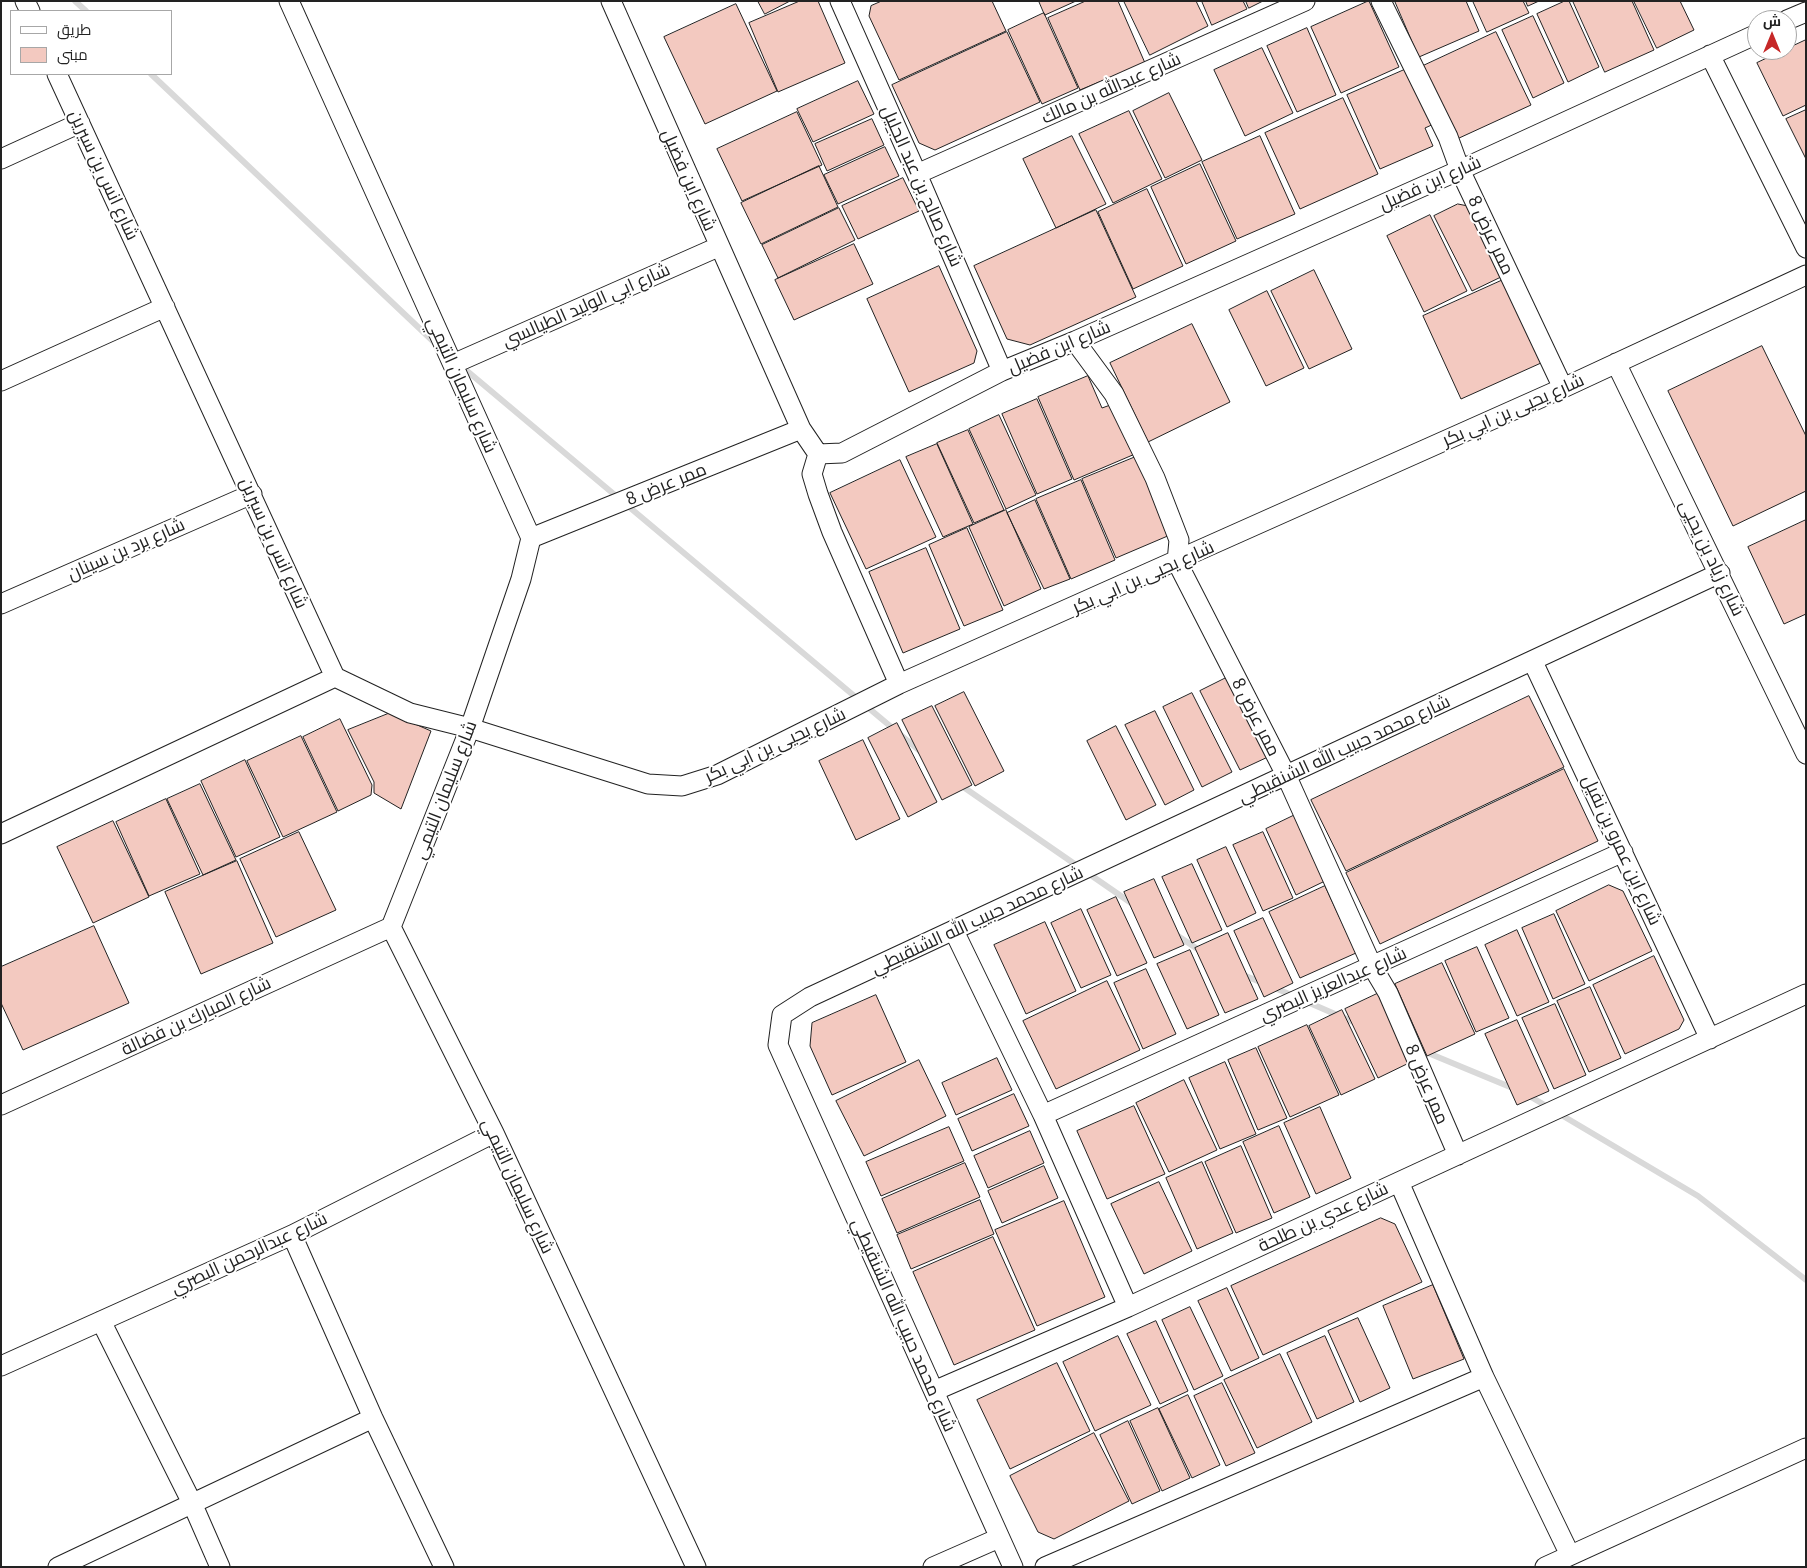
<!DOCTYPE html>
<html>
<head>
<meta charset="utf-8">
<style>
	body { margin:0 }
	#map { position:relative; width:1807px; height:1568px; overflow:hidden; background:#fff; font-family:Ubuntu,Cairo,sans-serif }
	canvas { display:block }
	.frame { position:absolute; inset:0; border:2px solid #222; pointer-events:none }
	.legend { position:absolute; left:10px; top:10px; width:162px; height:65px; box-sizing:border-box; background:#fff; border:1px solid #a7a7a7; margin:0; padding:6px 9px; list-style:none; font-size:15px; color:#222 }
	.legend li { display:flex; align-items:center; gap:10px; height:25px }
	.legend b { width:25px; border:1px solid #a7a7a7 }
	.north { position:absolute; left:1747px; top:10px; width:50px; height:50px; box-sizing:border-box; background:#fff; border:1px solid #a7a7a7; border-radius:50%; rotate:0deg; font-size:14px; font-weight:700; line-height:20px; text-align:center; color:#222 }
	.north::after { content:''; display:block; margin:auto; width:18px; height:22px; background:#c62828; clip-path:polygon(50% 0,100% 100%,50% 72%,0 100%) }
</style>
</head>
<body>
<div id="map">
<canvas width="1807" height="1568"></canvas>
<div class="frame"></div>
<ul class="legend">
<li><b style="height:6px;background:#fff"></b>طريق</li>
<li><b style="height:14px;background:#f3c9c0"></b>مبنى</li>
</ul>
<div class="north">ش</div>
</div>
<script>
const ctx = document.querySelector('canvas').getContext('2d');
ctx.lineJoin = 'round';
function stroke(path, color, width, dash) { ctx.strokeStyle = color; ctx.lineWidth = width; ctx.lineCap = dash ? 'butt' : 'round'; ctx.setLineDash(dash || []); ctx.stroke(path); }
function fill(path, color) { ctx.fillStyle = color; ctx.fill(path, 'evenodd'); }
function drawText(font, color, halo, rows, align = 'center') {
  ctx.font = font + ' Ubuntu,Cairo,sans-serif'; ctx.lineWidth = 4; ctx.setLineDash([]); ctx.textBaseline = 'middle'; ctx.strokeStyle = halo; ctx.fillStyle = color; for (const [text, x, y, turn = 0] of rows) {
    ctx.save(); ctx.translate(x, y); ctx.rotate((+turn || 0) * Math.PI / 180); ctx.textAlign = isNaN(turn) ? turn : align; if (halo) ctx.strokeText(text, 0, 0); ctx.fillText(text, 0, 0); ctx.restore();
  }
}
stroke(new Path2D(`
	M 75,1 L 86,11
	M 151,74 L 437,345
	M 460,365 L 921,752
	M 959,784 L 1134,905
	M 1175,934 L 1202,952
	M 1241,974 L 1294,996
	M 1305,1001 L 1358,1024
	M 1416,1048 L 1515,1089
	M 1526,1094 L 1698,1196 L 1806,1280`), '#d9d9d9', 6);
const building = new Path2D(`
	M 758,1 L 790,1 L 765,14 Z
	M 800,1 L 818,1 L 845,63 L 778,92 L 749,23 Z
	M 882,1 L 992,1 L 1006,31 L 899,80 L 869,16 L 871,6 Z
	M 1039,1 L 1076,1 L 1045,15 Z
	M 1086,1 L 1118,1 L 1145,63 L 1080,90 L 1048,18 Z
	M 1124,1 L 1196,1 L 1208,26 L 1150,55 Z
	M 1202,1 L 1243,1 L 1247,9 L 1212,25 Z
	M 1246,1 L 1263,1 L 1249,8 Z
	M 1369,1 L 1399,67 L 1341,93 L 1311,27 Z
	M 1395,1 L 1466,1 L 1479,31 L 1419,57 Z
	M 1473,1 L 1523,1 L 1529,13 L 1487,32 Z
	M 1526,1 L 1539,1 L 1528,6 Z
	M 1565,1 L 1569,1 L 1599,67 L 1568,82 L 1537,14 Z
	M 1573,1 L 1632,1 L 1654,50 L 1605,72 Z
	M 1634,1 L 1680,1 L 1694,30 L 1657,48 Z
	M 736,4 L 777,91 L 705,124 L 664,37 Z
	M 1044,13 L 1078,88 L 1042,104 L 1008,30 Z
	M 1533,16 L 1564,83 L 1533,98 L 1502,30 Z
	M 1307,28 L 1336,95 L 1297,112 L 1267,46 Z
	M 1007,32 L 1040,102 L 935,150 L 919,143 L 892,85 Z
	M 1496,32 L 1531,105 L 1457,139 L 1423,66 Z
	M 1806,40 L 1806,105 L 1783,116 L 1757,63 Z
	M 1262,48 L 1293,113 L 1245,136 L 1214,70 Z
	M 1411,67 L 1436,123 L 1425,128 L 1433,146 L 1380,169 L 1347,95 Z
	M 858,81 L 874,114 L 813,142 L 797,109 Z
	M 1169,93 L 1202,160 L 1165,178 L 1133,111 Z
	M 1343,98 L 1378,174 L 1300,209 L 1265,133 Z
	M 1806,110 L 1806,159 L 1786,119 Z
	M 1129,111 L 1162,179 L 1113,203 L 1079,134 Z
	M 797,112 L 822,165 L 742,201 L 717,149 Z
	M 872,119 L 884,145 L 827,171 L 815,144 Z
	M 1072,136 L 1106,204 L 1056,228 L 1023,159 Z
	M 1260,136 L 1295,214 L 1237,239 L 1202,162 Z
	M 885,147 L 899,176 L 838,204 L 824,175 Z
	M 1200,164 L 1236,241 L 1186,264 L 1151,187 Z
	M 819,166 L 838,207 L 761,244 L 741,203 Z
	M 903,178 L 919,211 L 858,239 L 842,206 Z
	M 1147,189 L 1183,266 L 1133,289 L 1098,212 Z
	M 1458,204 L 1468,206 L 1503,276 L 1472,291 L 1434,216 Z
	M 839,208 L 855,240 L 778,278 L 762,245 Z
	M 1096,210 L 1136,297 L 1030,345 L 1007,339 L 974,266 Z
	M 1430,215 L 1467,291 L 1424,312 L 1387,236 Z
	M 854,244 L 873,284 L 794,320 L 775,280 Z
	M 939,266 L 977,351 L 974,363 L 909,392 L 867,299 Z
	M 1314,270 L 1352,349 L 1309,369 L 1271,291 Z
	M 1503,280 L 1541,363 L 1461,399 L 1423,316 Z
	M 1267,291 L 1304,368 L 1266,386 L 1229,310 Z
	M 1192,324 L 1230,402 L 1148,442 L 1110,363 Z
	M 1762,346 L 1806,436 L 1806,491 L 1733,526 L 1668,391 Z
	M 1088,376 L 1102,408 L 1113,404 L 1135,454 L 1074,480 L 1038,397 Z
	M 1037,399 L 1072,479 L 1037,494 L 1002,414 Z
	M 999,415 L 1036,495 L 1006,509 L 969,429 Z
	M 968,430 L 1004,510 L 974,523 L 937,443 Z
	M 937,444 L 973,524 L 943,537 L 906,457 Z
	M 1138,456 L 1170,535 L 1116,558 L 1082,479 Z
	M 900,460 L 936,537 L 866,569 L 830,493 Z
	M 1081,480 L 1115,560 L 1071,579 L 1036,499 Z
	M 1035,500 L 1070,579 L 1044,589 L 1007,513 Z
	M 1006,510 L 1041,589 L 1004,606 L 969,527 Z
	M 1806,520 L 1806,614 L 1784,624 L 1748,547 Z
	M 967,528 L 1003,610 L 964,626 L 929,545 Z
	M 926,548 L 960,629 L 903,653 L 869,572 Z
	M 1230,676 L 1270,756 L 1240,770 L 1200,691 Z
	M 964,692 L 1004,771 L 975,786 L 935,706 Z
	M 1192,693 L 1232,772 L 1202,787 L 1163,707 Z
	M 1529,696 L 1564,767 L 1346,871 L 1311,800 Z
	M 932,706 L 972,785 L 942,800 L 902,720 Z
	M 1155,711 L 1194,790 L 1165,805 L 1125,725 Z
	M 390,713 L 431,731 L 401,809 L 374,793 L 374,782 L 348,730 Z
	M 340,719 L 372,785 L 371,795 L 338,811 L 303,737 Z
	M 897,723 L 937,802 L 908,817 L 868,738 Z
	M 1116,726 L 1156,805 L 1126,820 L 1087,741 Z
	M 301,736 L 337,812 L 283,837 L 247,761 Z
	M 863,740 L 900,819 L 856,840 L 819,761 Z
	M 245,760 L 280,837 L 236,857 L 201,781 Z
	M 1564,769 L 1598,841 L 1380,944 L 1346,873 Z
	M 200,784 L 236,860 L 203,875 L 167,799 Z
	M 166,799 L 200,874 L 149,896 L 116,822 Z
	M 1295,815 L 1325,881 L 1296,895 L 1266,829 Z
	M 113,821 L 149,897 L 93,923 L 57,847 Z
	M 299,832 L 336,910 L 276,937 L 240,859 Z
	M 1263,832 L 1293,898 L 1263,911 L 1233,845 Z
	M 1226,847 L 1256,913 L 1227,927 L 1197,860 Z
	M 237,861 L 273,943 L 201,974 L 165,892 Z
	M 1192,864 L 1222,930 L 1192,943 L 1162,877 Z
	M 1154,879 L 1184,945 L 1154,958 L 1124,892 Z
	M 1609,885 L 1623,891 L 1652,951 L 1589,981 L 1556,911 Z
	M 1325,886 L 1356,953 L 1300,978 L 1269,912 Z
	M 1116,897 L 1147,963 L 1117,976 L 1087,910 Z
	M 1081,909 L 1111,975 L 1081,988 L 1051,923 Z
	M 1554,914 L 1585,984 L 1553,999 L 1522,928 Z
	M 1263,918 L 1293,983 L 1264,997 L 1234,931 Z
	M 1045,922 L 1076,991 L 1026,1014 L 994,945 Z
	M 94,926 L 129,1003 L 23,1050 L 1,1003 L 1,967 Z
	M 1517,930 L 1549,1002 L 1517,1016 L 1485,945 Z
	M 1228,933 L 1258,999 L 1225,1013 L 1195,948 Z
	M 1477,947 L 1509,1018 L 1476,1032 L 1445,961 Z
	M 1190,950 L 1219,1015 L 1187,1029 L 1157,964 Z
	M 1654,956 L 1684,1020 L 1679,1029 L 1625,1054 L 1593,985 Z
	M 1442,963 L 1475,1034 L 1427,1056 L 1395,984 Z
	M 1146,969 L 1176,1034 L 1143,1049 L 1114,983 Z
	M 1107,981 L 1140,1050 L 1056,1089 L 1023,1021 Z
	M 1590,987 L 1621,1058 L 1589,1072 L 1557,1001 Z
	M 1379,993 L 1411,1062 L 1378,1078 L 1345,1009 Z
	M 876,995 L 906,1062 L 832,1095 L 810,1046 L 812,1023 Z
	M 1555,1004 L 1586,1075 L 1554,1089 L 1522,1018 Z
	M 1342,1010 L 1375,1079 L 1341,1095 L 1309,1026 Z
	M 1517,1020 L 1549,1091 L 1517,1105 L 1485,1034 Z
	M 1307,1025 L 1339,1095 L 1290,1117 L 1258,1047 Z
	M 1256,1048 L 1287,1118 L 1258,1130 L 1228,1060 Z
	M 997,1058 L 1012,1090 L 956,1115 L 942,1083 Z
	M 919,1060 L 946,1116 L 864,1156 L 836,1101 Z
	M 1225,1062 L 1256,1134 L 1220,1149 L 1189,1078 Z
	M 1184,1080 L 1217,1150 L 1169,1172 L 1136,1103 Z
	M 1014,1094 L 1029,1126 L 972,1151 L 958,1119 Z
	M 1134,1106 L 1165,1174 L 1107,1199 L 1077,1131 Z
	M 1320,1107 L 1351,1178 L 1316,1194 L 1284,1123 Z
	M 1279,1126 L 1310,1197 L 1274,1213 L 1243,1142 Z
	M 949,1127 L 964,1161 L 881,1196 L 866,1162 Z
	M 1030,1131 L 1044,1163 L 988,1188 L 974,1156 Z
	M 1241,1146 L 1272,1218 L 1236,1233 L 1205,1162 Z
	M 1202,1162 L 1233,1233 L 1197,1249 L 1166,1178 Z
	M 965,1163 L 980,1197 L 897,1233 L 882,1199 Z
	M 1044,1166 L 1058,1198 L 1002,1223 L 988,1191 Z
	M 1159,1182 L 1192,1251 L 1144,1274 L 1111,1204 Z
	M 980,1200 L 994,1234 L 911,1269 L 897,1235 Z
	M 1064,1201 L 1105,1297 L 1037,1326 L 995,1230 Z
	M 1381,1218 L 1395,1224 L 1422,1282 L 1263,1355 L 1231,1286 Z
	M 993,1237 L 1035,1330 L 954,1365 L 913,1272 Z
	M 1433,1285 L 1464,1359 L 1413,1379 L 1383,1306 Z
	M 1227,1288 L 1259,1358 L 1231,1371 L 1198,1301 Z
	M 1190,1307 L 1223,1376 L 1194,1390 L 1162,1320 Z
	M 1358,1318 L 1390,1388 L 1360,1402 L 1328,1331 Z
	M 1156,1321 L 1188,1391 L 1160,1404 L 1127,1334 Z
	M 1118,1336 L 1151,1405 L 1095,1431 L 1063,1362 Z
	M 1325,1336 L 1354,1402 L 1317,1419 L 1287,1353 Z
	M 1280,1354 L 1312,1422 L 1257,1448 L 1224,1380 Z
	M 1057,1363 L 1090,1431 L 1010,1469 L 977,1400 Z
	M 1222,1383 L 1255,1453 L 1226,1466 L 1194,1396 Z
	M 1188,1395 L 1220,1465 L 1192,1478 L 1159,1409 Z
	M 1158,1408 L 1190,1478 L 1162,1491 L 1130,1421 Z
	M 1128,1421 L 1160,1491 L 1132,1504 L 1100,1435 Z
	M 1094,1433 L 1129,1501 L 1054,1539 L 1038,1532 L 1010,1476 Z`);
fill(building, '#f3c9c0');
stroke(building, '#222', 1);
const street = new Path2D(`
	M 25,1 L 30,11
	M 289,1 L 531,538 L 521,579 L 470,728 L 391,927 L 494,1133 L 696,1567
	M 611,1 L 801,429 L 818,454 L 842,453 L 1002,371 L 1075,341 L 1460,170 L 1757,34
	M 840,1 L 917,174 L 1002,371
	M 1381,1 L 1448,137 L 1460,170 L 1563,388
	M 1787,20 L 1806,12
	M 1710,55 L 1806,248
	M 1,159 L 80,123
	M 917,174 L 1305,1
	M 1075,341 L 1114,394 L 1155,478 L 1179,540 L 1177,562 L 1286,775 L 1372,966 L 1388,993 L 1458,1155
	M 1616,363 L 1806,754
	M 453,364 L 718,247
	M 1,381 L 165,307
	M 818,454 L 812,474 L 818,494 L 832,532 L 899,684
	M 531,538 L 801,429
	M 1,604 L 252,494
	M 1533,662 L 1710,1039
	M 335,677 L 410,713 L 470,728 L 648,784 L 682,786 L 717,775 L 899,684 L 1563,388 L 1806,275
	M 1,834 L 335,677 L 57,74
	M 954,931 L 1043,1115 L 1128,1307
	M 1,1105 L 391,927
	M 1043,1115 L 1623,852
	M 1399,1182 L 1484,1377 L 1570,1555
	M 292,1235 L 373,1418 L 444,1567
	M 101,1321 L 192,1503 L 220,1567
	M 1,1366 L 292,1235 L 494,1133
	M 934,1391 L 1128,1307 L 1806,994
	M 58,1567 L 373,1418
	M 933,1567 L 999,1538
	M 1013,1567 L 778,1045 L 782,1015 L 810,997 L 1720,573
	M 1045,1567 L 1484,1377
	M 1545,1567 L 1806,1448`);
stroke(street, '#222', 21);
stroke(street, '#fff', 19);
drawText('18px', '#222', '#fff', [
	["شارع عبدالله بن مالك",1111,88,-24],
	["شارع انس بن سيرين",104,175,65],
	["شارع ابن فضيل",689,180,66],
	["شارع ابن فضيل",1430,183,-24],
	["شارع صالح بن عبد الجليل",922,186,66],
	["ممر عرض 8",1491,235,65],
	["شارع ابي الوليد الطيالسي",586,305,-24],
	["شارع ابن فضيل",1059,347,-23],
	["شارع سليمان التيمي",462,385,66],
	["شارع يحيى بن ابي بكر",1513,410,-24],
	["ممر عرض 8",666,484,-22],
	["شارع انس بن سيرين",274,543,66],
	["شارع برد بن سينان",126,549,-24],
	["شارع زياد بن يحيى",1712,558,64],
	["شارع يحيى بن ابي بكر",1143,577,-24],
	["ممر عرض 8",1256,717,63],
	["شارع يحيى بن ابي بكر",775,745,-25],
	["شارع محمد حبيب الله الشنقيطي",1344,749,-25],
	["شارع سليمان التيمي",445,790,-69],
	["شارع ابن عمرو بن نفيل",1622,850,65],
	["شارع محمد حبيب الله الشنقيطي",977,920,-25],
	["شارع عبدالعزيز البصري",1333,984,-24],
	["شارع المبارك بن فضالة",196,1016,-25],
	["ممر عرض 8",1427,1084,67],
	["شارع سليمان التيمي",518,1186,65],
	["شارع عدي بن طلحة",1323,1217,-25],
	["شارع عبدالرحمن البصري",249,1253,-25],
	["شارع محمد حبيب الله الشنقيطي",904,1325,66]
]);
</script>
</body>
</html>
